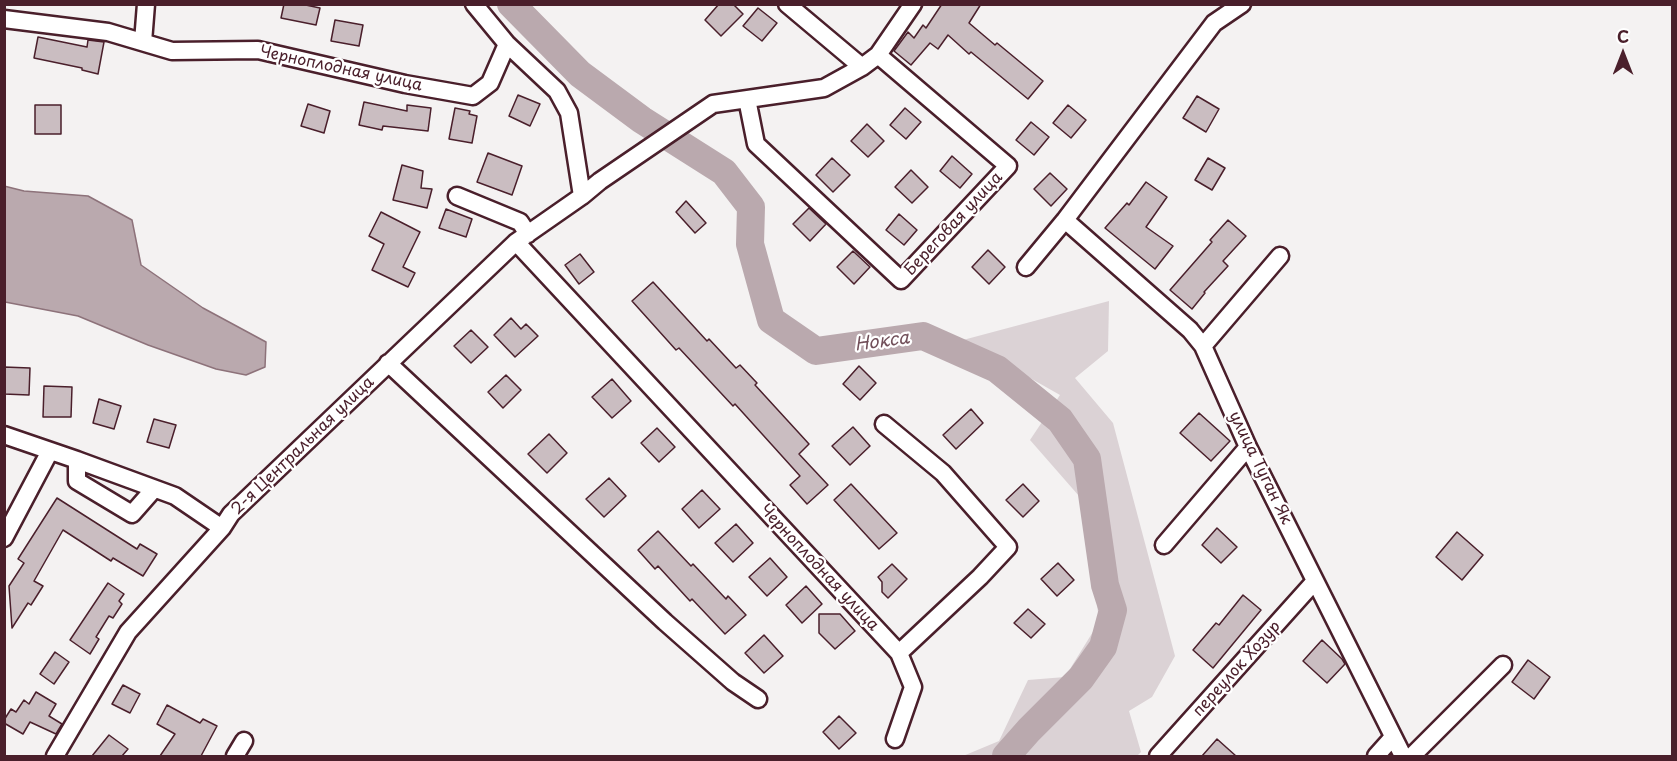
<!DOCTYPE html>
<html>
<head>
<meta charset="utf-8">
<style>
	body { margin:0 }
	#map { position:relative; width:1677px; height:761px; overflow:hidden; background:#f4f2f2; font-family:"Playpen Sans",sans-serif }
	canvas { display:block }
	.frame { position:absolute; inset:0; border:6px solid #4a1f2b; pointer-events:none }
	.north { position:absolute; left:1593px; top:24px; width:60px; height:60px; -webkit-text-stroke:4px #fff; paint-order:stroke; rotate:0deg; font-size:16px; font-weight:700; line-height:24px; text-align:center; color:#4a1f2b }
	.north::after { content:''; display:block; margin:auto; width:21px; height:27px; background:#4a1f2b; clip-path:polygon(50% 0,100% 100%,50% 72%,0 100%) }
</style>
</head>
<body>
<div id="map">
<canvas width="1677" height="761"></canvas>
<div class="frame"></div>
<div class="north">С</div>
</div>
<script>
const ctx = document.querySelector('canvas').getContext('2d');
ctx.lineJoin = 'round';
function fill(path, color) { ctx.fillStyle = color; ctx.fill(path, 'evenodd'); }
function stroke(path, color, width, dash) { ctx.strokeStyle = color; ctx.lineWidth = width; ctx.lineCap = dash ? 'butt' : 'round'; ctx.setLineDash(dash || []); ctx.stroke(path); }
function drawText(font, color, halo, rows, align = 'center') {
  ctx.font = font + ' "Playpen Sans",sans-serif'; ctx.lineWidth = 4.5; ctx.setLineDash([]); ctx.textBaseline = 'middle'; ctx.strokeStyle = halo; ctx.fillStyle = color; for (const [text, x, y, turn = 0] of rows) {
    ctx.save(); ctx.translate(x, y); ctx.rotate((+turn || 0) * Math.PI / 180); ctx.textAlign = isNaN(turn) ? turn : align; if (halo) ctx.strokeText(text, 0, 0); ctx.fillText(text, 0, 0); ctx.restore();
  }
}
fill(new Path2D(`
	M 1109,301 L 1108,351 L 1075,378 L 1113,423 L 1175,656 L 1152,697 L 1129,711 L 1141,752 L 1137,756 L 963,756 L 999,741 L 1028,680 L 1065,677 L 1099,622 L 1086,504 L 1030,440 L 1060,395 L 963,340 Z`), '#dbd2d5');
const water = new Path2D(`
	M 4,186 L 24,191 L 88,196 L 132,220 L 141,265 L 203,308 L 266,342 L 265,367 L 246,375 L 216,369 L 148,345 L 78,316 L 5,302 Z`);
fill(water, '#baa9ae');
stroke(water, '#8d727a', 1.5);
stroke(new Path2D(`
	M 511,4 L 580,74 L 642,120 L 724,172 L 751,207 L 750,244 L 771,320 L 816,351 L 923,336 L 997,369 L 1060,420 L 1087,459 L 1105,585 L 1113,610 L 1103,647 L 1081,678 L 1029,730 L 1006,756`), '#baa9ae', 28);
const building = new Path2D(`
	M 284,4 L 301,4 L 320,8 L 316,25 L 281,18 Z
	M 719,4 L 733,4 L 743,14 L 721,36 L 705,20 Z
	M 942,4 L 981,4 L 969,23 L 995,45 L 997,43 L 1043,81 L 1028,99 L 971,52 L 969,54 L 948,35 L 938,49 L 930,43 L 911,65 L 894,51 L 908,32 L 914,38 L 923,25 L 926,28 Z
	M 758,8 L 777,23 L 762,41 L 743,26 Z
	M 335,20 L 363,25 L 359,46 L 331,41 Z
	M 38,37 L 87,47 L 88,40 L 104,42 L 98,74 L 82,70 L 82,68 L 34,58 Z
	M 518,95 L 540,104 L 530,126 L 509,116 Z
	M 1197,96 L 1219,109 L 1206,132 L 1183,118 Z
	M 364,102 L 407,111 L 407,105 L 431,108 L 428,131 L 383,126 L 382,130 L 359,125 Z
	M 308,104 L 330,111 L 324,133 L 301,126 Z
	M 35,105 L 61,105 L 61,134 L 35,134 Z
	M 1068,105 L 1086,120 L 1071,138 L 1053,123 Z
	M 455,108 L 470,111 L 469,114 L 477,116 L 472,143 L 449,139 Z
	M 905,108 L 921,122 L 906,139 L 890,125 Z
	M 1031,122 L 1049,137 L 1034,155 L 1016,140 Z
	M 867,124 L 884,141 L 868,157 L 851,141 Z
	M 488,153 L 522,166 L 512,195 L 477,182 Z
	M 952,156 L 972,174 L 960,188 L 940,171 Z
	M 832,158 L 850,175 L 833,192 L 816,175 Z
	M 1208,158 L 1225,168 L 1212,190 L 1195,180 Z
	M 402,165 L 423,171 L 421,188 L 432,189 L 427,208 L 393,200 Z
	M 911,170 L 928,187 L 912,203 L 895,187 Z
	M 1050,173 L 1067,189 L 1051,206 L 1034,189 Z
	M 1146,182 L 1167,197 L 1146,227 L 1173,246 L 1155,269 L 1105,228 L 1127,203 L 1129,205 Z
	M 686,201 L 706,223 L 695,233 L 676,212 Z
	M 809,208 L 826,224 L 810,241 L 793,224 Z
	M 446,209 L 472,219 L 466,237 L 439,228 Z
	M 381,212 L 420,232 L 403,267 L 415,273 L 408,287 L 372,270 L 384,244 L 369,236 Z
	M 899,214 L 917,230 L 904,245 L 886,230 Z
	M 1228,220 L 1246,236 L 1223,261 L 1228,266 L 1204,292 L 1205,293 L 1192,309 L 1170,290 L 1212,242 L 1210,240 Z
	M 988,250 L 1005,267 L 989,284 L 972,267 Z
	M 853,251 L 870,267 L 854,284 L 837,267 Z
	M 580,254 L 594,272 L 579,284 L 565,265 Z
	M 653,282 L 707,341 L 709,339 L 736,368 L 740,365 L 757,383 L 755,385 L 809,444 L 799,454 L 828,485 L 807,504 L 790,485 L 800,476 L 735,404 L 733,406 L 679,348 L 676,350 L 632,301 Z
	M 511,318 L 521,329 L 526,324 L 538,336 L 515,357 L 494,335 Z
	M 471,330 L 488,347 L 471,363 L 454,346 Z
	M 859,366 L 876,383 L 860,400 L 843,384 Z
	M 4,367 L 30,368 L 29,395 L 4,394 Z
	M 506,375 L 521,390 L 503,408 L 488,392 Z
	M 612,379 L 631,401 L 612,418 L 592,397 Z
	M 44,386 L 72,387 L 71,417 L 43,417 Z
	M 99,399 L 121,406 L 114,429 L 93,423 Z
	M 971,409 L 983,423 L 956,449 L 943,435 Z
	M 1199,413 L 1230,441 L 1211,461 L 1180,433 Z
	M 154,419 L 176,425 L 169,448 L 147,442 Z
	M 853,427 L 870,446 L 850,465 L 832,446 Z
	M 657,428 L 675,447 L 659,462 L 641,443 Z
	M 549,434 L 567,453 L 547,473 L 528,454 Z
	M 609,478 L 626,496 L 604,517 L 586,499 Z
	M 851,484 L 897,533 L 879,549 L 834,500 Z
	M 1023,484 L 1039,501 L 1023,517 L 1006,500 Z
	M 702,490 L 720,509 L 699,528 L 682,509 Z
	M 57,498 L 137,549 L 140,544 L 157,554 L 143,576 L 113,558 L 111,561 L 63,530 L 34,581 L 43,586 L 31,605 L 28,603 L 12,628 L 9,586 L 24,563 L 18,559 Z
	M 736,524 L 753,543 L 733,562 L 715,543 Z
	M 1217,528 L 1237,547 L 1221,563 L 1202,545 Z
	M 658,531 L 691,566 L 693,564 L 726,599 L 728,596 L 746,615 L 725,634 L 692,599 L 690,601 L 658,566 L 655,569 L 638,550 Z
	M 1457,532 L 1483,555 L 1462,580 L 1436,557 Z
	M 770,558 L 787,577 L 767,596 L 749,577 Z
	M 1058,563 L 1074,580 L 1057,596 L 1041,579 Z
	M 892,564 L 907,579 L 888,598 L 882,592 L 882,582 L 878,577 Z
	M 108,583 L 124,594 L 119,601 L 122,604 L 113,618 L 109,616 L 96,637 L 99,639 L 90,654 L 70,640 Z
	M 806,586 L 822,604 L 802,623 L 786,605 Z
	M 1243,595 L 1261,610 L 1213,668 L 1193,650 L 1216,623 L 1219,625 Z
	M 1028,609 L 1045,624 L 1031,638 L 1014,623 Z
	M 819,614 L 840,614 L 855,631 L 835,649 L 819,633 Z
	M 764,635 L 783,656 L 764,673 L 745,653 Z
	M 1322,640 L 1342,659 L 1345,664 L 1327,683 L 1303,661 Z
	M 55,652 L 69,662 L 54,684 L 40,674 Z
	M 1528,660 L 1550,677 L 1534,699 L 1512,682 Z
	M 123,685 L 140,694 L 130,713 L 112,704 Z
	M 36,692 L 56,704 L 49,716 L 62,724 L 56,734 L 30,722 L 23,734 L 4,723 L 4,720 L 11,709 L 16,712 L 24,700 L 29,704 Z
	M 167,705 L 200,723 L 203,719 L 217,726 L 201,756 L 160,756 L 175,734 L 157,724 Z
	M 839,716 L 856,733 L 839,749 L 823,732 Z
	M 109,735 L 128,749 L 122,756 L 92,756 Z
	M 1217,739 L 1236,756 L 1202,756 Z`);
fill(building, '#cabdc1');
stroke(building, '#4a1f2b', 1.5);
const minor = new Path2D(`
	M 474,4 L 507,44 L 557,91 L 569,113 L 582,196
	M 787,4 L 862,67
	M 4,19 L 108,32 L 172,51 L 258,50 L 405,84 L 473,96 L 490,83 L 507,44
	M 143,42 L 146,4
	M 747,99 L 756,144 L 901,280 L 1008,166 L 878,55
	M 457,196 L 520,222 L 528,234
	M 1065,220 L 1190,330 L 1203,346 L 1248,447 L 1403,756
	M 516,242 L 899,653 L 980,577 L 1008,547 L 943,473 L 884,424
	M 1026,267 L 1065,220 L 1214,23 L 1242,4
	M 1203,346 L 1280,256
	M 388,363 L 665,622 L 733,682 L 758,699
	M 4,435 L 77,460 L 175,496 L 222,528
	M 77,460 L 77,481 L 132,514 L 154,489
	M 4,538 L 50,451
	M 1164,545 L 1248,447
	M 895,739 L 913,687 L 899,653
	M 55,756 L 128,632 L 222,528 L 231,514 L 516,242 L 582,196 L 600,181 L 713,104 L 824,88 L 862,67 L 878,55 L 913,4
	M 235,756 L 244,741
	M 1158,756 L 1315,581
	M 1376,756 L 1393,737
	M 1412,756 L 1503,665`);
stroke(minor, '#4a1f2b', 21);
stroke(minor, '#fff', 16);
drawText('16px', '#4a1f2b', '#fff', [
	["Черноплодная улица",341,69,12],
	["Береговая улица",954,224,-47],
	["2-я Центральная улица",303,446,-44],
	["улица Туган Як",1260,468,64],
	["Черноплодная улица",819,568,47],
	["переулок Хозур",1237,669,-48]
]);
drawText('italic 18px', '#714f59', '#fff', [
	["Нокса",882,342,-8]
]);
</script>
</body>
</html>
